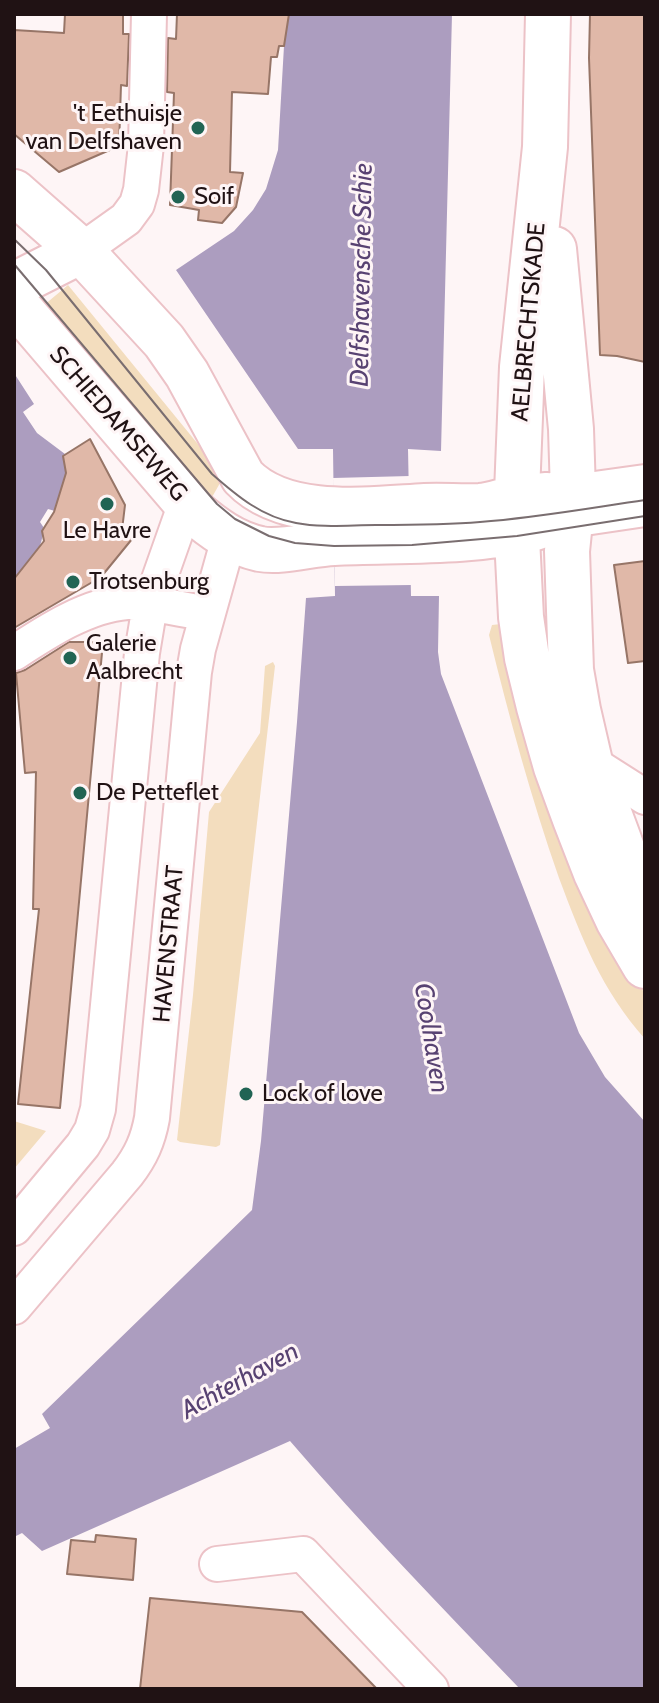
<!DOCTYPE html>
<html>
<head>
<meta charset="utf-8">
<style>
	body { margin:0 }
	#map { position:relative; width:659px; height:1703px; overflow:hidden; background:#fef5f6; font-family:Cabin,sans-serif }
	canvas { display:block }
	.frame { position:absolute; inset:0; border:16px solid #201214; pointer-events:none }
</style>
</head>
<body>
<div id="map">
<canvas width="659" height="1703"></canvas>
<div class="frame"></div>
</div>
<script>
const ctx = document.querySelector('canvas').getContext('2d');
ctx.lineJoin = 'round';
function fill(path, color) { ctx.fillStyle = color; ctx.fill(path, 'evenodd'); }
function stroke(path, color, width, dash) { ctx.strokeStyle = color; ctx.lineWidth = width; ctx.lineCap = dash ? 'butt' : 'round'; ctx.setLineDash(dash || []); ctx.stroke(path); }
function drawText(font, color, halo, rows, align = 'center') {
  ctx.font = font + ' Cabin,sans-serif'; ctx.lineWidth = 6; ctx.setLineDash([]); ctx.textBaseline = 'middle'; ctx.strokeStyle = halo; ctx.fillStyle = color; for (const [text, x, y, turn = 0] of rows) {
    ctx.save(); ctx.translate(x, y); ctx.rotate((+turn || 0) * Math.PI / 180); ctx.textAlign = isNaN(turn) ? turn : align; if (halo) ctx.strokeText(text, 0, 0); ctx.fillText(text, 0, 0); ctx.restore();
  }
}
fill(new Path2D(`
	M 68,285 L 224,476 L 207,506 L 43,306 Z
	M 501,624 L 620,953 L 645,994 L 645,1039 C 601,989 582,939 559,878 C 531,798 509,717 489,635 L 492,625 Z
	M 273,662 L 275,666 L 220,1145 L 216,1147 L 180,1142 L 177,1140 L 193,995 L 209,812 L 260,733 L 265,666 Z
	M 14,1121 L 46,1131 L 14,1169 Z`), '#f3ddbe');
fill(new Path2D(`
	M 289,14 L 452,14 L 441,451 L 408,449 L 411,596 L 439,596 L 438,652 L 441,674 L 579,1033 L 605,1077 L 645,1122 L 645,1689 L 520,1689 C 442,1608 363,1526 290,1441 L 42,1551 L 22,1533 L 14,1537 L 14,1449 L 50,1428 L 42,1414 L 252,1210 L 261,1141 L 297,722 L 306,598 L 335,596 L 333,449 L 298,449 L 176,270 L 234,231 L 253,210 L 266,189 L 278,150 L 284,46 Z
	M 14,373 L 34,404 L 23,412 L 37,433 L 65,454 L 63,456 L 66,473 L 55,511 L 48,509 L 40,522 L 44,528 L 42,531 C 45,549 25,566 14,579 Z`), '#ac9dbf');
fill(new Path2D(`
	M 410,476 L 412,585 L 335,586 L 333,478 Z`), '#fef5f6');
const building = new Path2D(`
	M 65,14 L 123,14 L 123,34 L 129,34 L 127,86 L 121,85 L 119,146 L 59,172 L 14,134 L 14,30 L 64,33 Z
	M 177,14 L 289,14 L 284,46 L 279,46 L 277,57 L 271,57 L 268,94 L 232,92 L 230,172 L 243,173 L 236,207 L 222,223 L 198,220 L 199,210 L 170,205 L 174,93 L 167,92 L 168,38 L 176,39 Z
	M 590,14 L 645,14 L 645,362 L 617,356 L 600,355 L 589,58 Z
	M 90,439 L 125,505 L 122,530 L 141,528 L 101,577 L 14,628 L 14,579 L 44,541 L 42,531 L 54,512 L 66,473 L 63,456 Z
	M 645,561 L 645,661 L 628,663 L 614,565 Z
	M 69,642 L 103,642 L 60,1108 L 18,1104 L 39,909 L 33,909 L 36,772 L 25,773 L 16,673 L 25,670 Z
	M 96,1535 L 136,1539 L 133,1580 L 67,1574 L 71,1540 L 95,1542 Z
	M 150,1598 L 302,1612 L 377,1689 L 140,1689 Z`);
fill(building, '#e0b8a8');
stroke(building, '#977567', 2);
const street = new Path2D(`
	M 81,251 L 126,219 L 137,204 L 141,190 L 146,145 L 149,14
	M 573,492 L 645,482
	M 571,520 L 645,509
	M 14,653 C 46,632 87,605 127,602 C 148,601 185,610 207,614
	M 590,762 L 645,797
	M 14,1228 L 83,1145 L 92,1130 L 98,1109 L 142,653 L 150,605 L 186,503
	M 14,1307 L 127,1174 C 141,1156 148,1140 152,1118 L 194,672 L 198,649 L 229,538
	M 217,1564 L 303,1554 L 431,1689`);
const secondary = new Path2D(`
	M 548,14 L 545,147 L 522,367 L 516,518 L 521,617 L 527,658 L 539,707 L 556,767 L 575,819 L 596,873 L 618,920 L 645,966
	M 14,192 L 81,251 L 164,341 L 187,374 L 243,477 C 285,521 370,509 425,506 C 443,505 462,507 480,506 C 492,505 504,500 516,498 C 526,497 537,496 547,495
	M 554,249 L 571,429 L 573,492 L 567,551 L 571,670 L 578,710 L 590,762 L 645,910
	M 14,285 L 81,251
	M 14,302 L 192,510 C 213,528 233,543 260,549 C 282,553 311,544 334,543 C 400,540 470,544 535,528`);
stroke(street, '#ecc2c7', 38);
stroke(secondary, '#ecc2c7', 48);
stroke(street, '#fff', 34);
stroke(secondary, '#fff', 44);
stroke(new Path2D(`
	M 14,239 L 46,270 L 212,474 C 237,496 262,517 296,523 C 322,528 350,525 376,525 C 411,525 446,525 480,522 C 535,518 590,508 645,500
	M 14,264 L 217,504 L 235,519 L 269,536 L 295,543 L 334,546 L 412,545 L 517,536 L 645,516`), '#7a6e70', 2);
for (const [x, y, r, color] of [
	[198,128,8,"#216454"],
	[178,197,8,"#216454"],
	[107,504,8,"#216454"],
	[73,582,8,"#216454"],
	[70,658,8,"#216454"],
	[80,793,8,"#216454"],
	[246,1094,8,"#216454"]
]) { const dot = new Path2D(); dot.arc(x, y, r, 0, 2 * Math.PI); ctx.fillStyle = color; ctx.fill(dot); stroke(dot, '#fef5f6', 3); }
drawText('24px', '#201214', '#fef5f6', [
	["'t Eethuisje",182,114,"right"],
	["van Delfshaven",182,142,"right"],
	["Soif",194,197],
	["Le Havre",107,531,"center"],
	["Trotsenburg",89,582],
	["Galerie",86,644],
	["Aalbrecht",86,672],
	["De Petteflet",96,793],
	["Lock of love",262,1094]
], 'left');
drawText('24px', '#201214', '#fef5f6', [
	["AELBRECHTSKADE",529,322,-85],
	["SCHIEDAMSEWEG",118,424,49],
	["HAVENSTRAAT",169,944,-85]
]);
drawText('italic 26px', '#584272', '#fef5f6', [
	["Delfshavensche Schie",362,275,-89],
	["Coolhaven",431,1038,81],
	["Achterhaven",240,1381,-29]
]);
</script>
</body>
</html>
